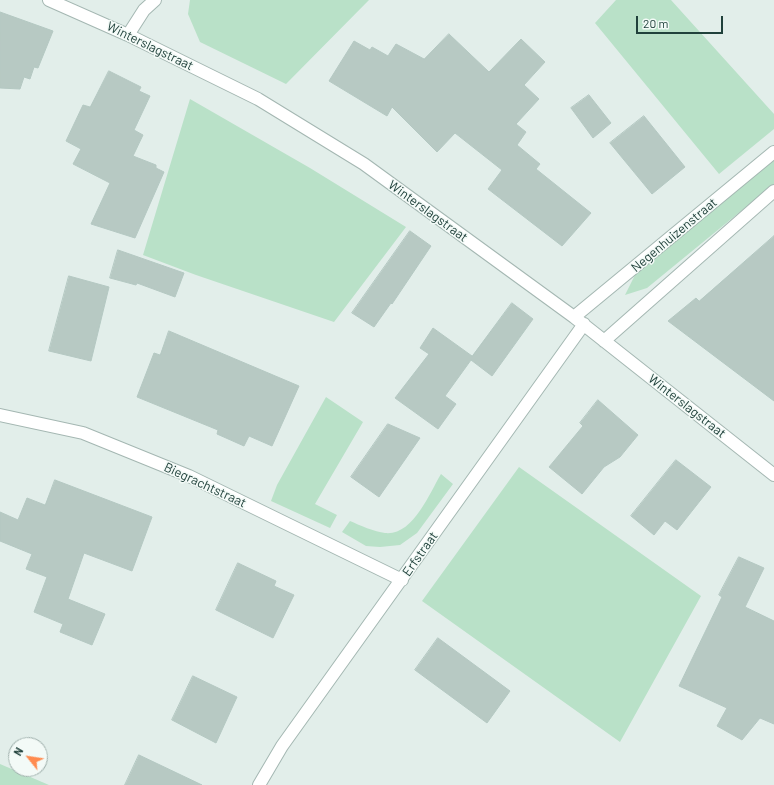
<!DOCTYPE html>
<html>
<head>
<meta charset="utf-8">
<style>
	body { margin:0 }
	#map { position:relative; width:774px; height:785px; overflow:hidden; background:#e2eeea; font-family:Barlow,sans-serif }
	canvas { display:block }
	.north { position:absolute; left:8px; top:737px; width:40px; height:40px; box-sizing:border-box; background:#f3faf7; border:1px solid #9fb0ac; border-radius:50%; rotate:300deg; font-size:11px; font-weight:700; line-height:16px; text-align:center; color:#20413b }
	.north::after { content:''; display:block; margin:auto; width:14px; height:18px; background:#ff8b4f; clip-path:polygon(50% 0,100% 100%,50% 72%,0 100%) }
	.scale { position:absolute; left:636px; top:16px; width:87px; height:18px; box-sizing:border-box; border:2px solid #20413b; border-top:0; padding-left:5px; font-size:12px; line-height:14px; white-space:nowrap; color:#20413b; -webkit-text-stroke:3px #f3faf7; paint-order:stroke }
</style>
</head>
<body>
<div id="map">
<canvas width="774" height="785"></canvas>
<div class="north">N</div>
<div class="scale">20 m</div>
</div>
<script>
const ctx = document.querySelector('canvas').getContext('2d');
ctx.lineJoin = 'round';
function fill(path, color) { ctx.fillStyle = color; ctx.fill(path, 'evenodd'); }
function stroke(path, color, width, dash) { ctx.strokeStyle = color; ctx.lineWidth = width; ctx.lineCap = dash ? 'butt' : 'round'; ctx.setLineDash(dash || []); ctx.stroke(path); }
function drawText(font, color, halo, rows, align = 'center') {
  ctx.font = font + ' Barlow,sans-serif'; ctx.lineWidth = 3; ctx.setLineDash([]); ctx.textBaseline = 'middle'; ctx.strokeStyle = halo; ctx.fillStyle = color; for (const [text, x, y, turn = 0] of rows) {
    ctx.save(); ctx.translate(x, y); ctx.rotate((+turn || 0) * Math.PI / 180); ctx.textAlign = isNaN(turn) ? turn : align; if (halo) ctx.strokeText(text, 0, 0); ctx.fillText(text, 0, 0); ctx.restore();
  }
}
fill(new Path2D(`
	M 190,0 L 369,0 L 286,84 L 200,42 L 188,14 Z
	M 616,0 L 671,0 L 774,114 L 774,129 L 719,174 L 595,23 Z
	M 190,99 L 310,168 L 406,227 L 334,322 L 196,275 L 143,255 Z
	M 774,159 L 774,184 L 647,288 L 625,295 L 637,271 Z
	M 326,397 L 363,422 L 315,504 L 337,515 L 330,528 L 271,501 L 277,485 Z
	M 519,467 L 701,596 L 620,742 L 422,601 Z
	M 441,474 L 453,484 L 417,533 L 400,545 L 380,547 L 366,546 L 342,532 L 350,521 C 359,525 375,532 385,533 C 413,536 429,494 441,474 Z
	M 0,764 L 49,785 L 0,785 Z`), '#b9e1c8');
const building = new Path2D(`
	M 0,12 L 53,31 L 38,68 L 34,67 L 30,79 L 24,77 L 20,89 L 0,88 Z
	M 449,34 L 489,72 L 521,39 L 545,62 L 524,85 L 539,99 L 516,124 L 526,132 L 517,145 L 540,164 L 536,169 L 591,213 L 562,246 L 488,189 L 502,170 L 455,133 L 437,152 L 392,107 L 387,116 L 329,81 L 354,41 L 370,50 L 372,47 L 388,56 L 396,44 L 424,59 Z
	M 109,71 L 141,87 L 139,91 L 150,96 L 134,130 L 143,135 L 133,156 L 156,165 L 156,168 L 164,172 L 135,238 L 91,224 L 110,183 L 73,164 L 81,149 L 66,141 L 83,105 L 90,107 Z
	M 589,95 L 611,123 L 593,138 L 571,108 Z
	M 644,116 L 685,167 L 652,194 L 610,143 Z
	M 410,231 L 431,246 L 392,304 L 391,303 L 374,327 L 352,313 Z
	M 774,236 L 774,401 L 668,321 L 696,298 L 699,301 Z
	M 118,250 L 184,273 L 175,297 L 137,283 L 136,285 L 110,278 Z
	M 69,276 L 109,287 L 91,361 L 49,351 Z
	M 512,303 L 533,319 L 492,376 L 471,360 L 445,396 L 456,404 L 438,429 L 395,398 L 429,354 L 420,348 L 433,328 L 472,356 Z
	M 169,331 L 299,386 L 272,446 L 249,436 L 244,446 L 217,434 L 218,430 L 137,397 L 154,353 L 160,355 Z
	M 598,400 L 638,435 L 620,457 L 604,467 L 582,494 L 549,467 L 583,426 L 580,423 Z
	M 388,424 L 420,438 L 379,497 L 351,477 Z
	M 676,460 L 711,487 L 677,530 L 665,521 L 654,535 L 631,516 Z
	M 55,480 L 152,517 L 132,571 L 84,553 L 68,599 L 105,614 L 92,645 L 60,632 L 63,624 L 34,612 L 47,577 L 26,569 L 32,554 L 0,541 L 0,512 L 18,520 L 27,498 L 45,505 Z
	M 739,557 L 764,568 L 745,607 L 774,621 L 774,724 L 760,718 L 742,740 L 717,726 L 727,708 L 679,686 L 722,597 L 719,595 Z
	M 238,563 L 276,581 L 274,586 L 294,595 L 273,638 L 216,610 Z
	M 438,638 L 510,691 L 487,723 L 415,670 Z
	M 193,676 L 237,697 L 216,743 L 172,720 Z
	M 139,755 L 202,785 L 125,785 Z`);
fill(building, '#b7c9c3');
stroke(building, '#b4c8c2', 1);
const minor = new Path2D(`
	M 49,0 L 128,35 L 258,99 L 364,164 L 574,317 L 774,475
	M 128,35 L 144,10 L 155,0
	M 574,317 L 774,152
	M 604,341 L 774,191
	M 0,415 L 83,433 L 189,476 L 402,580
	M 259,785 L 282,746 L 584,324`);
stroke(minor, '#a4b7b2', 14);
stroke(minor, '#fff', 12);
drawText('13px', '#20413b', '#f3faf7', [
	["Winterslagstraat",150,46,26],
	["Winterslagstraat",428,211,36],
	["Negenhuizenstraat",674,235,-40],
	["Winterslagstraat",687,406,38],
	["Biegrachtstraat",205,485,25],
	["Erfstraat",420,554,-55]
]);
</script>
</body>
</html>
